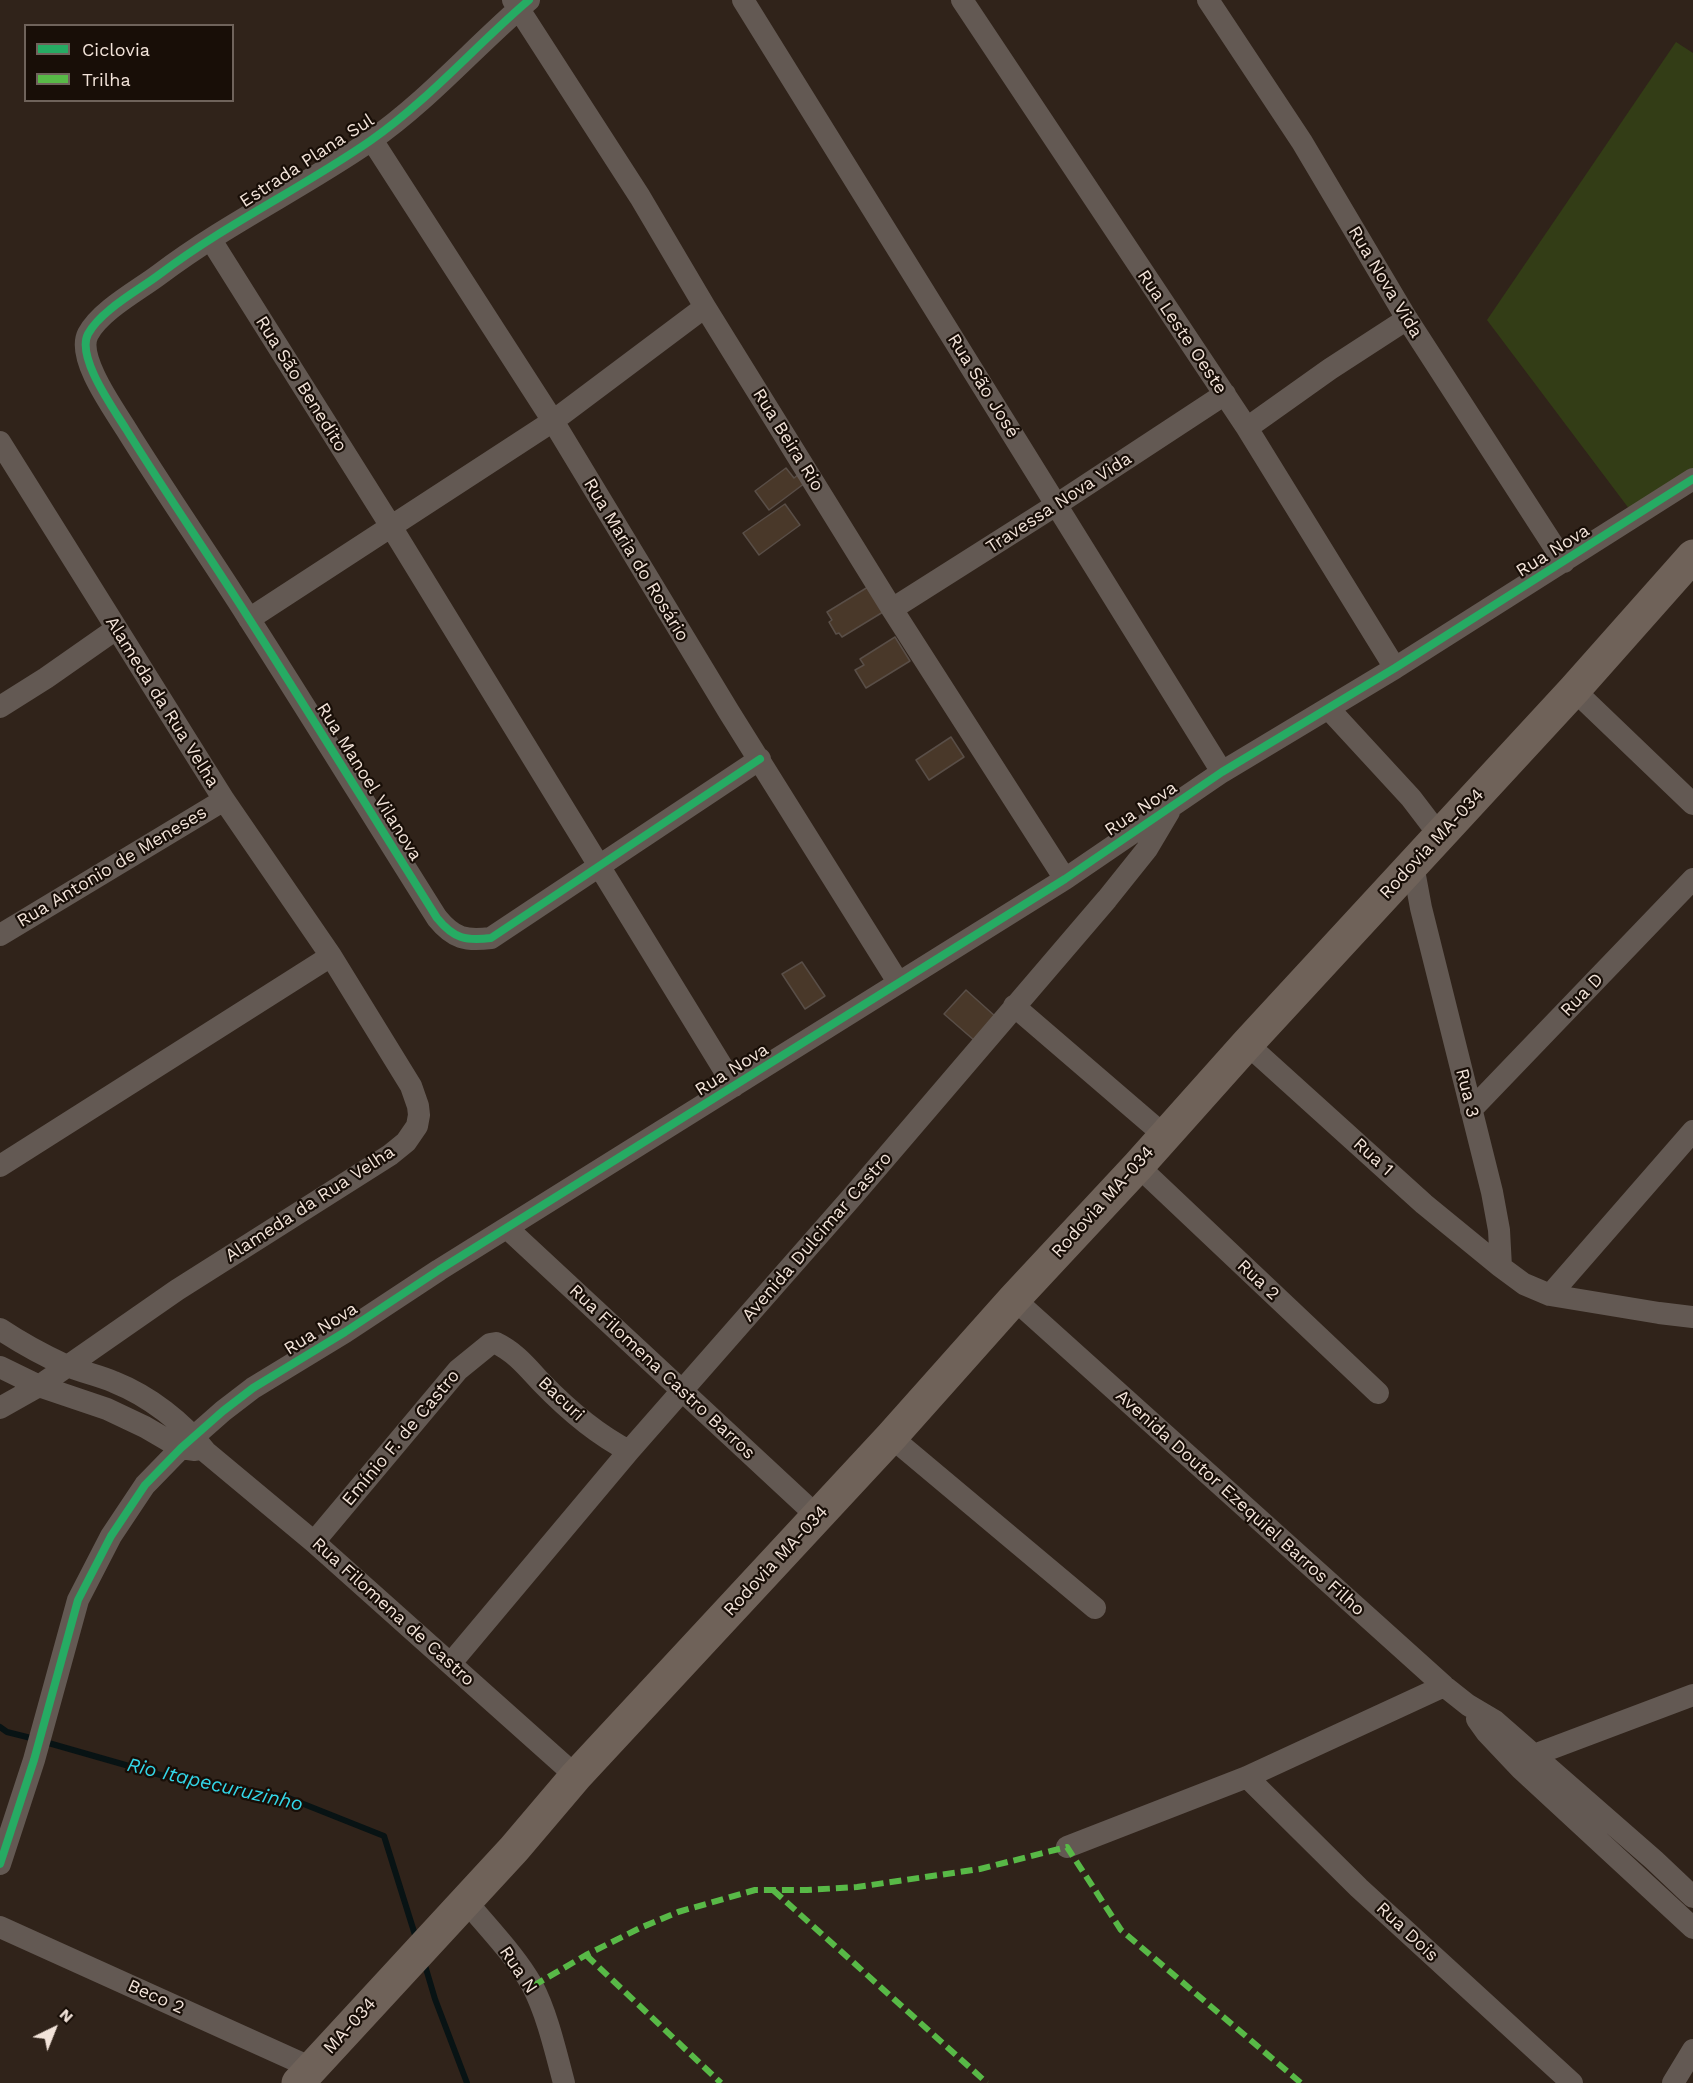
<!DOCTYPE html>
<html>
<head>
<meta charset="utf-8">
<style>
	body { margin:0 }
	#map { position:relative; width:1693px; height:2083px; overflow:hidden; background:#30231a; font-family:"Work Sans",sans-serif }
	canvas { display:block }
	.legend { position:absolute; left:24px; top:24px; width:210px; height:78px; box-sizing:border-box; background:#180e07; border:2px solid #6f635b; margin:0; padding:8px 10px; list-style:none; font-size:18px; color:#f2e3d9 }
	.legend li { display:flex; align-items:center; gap:12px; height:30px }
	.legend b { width:30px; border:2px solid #6f635b }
	.north { position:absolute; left:24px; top:1999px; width:60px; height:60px; -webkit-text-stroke:4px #180e07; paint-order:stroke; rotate:43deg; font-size:16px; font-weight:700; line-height:24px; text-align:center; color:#f2e3d9 }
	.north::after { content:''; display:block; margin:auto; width:21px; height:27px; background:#f2e3d9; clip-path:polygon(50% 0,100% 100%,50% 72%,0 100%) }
</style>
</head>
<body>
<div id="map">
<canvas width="1693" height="2083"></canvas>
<ul class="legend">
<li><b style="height:8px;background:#26ab63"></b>Ciclovia</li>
<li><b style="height:8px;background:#58b947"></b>Trilha</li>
</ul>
<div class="north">N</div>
</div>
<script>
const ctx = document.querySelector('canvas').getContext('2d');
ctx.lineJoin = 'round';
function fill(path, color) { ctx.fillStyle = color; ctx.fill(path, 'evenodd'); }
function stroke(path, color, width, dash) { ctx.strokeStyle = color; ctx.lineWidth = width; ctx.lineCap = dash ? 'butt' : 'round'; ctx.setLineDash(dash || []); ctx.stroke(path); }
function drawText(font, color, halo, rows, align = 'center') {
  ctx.font = font + ' "Work Sans",sans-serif'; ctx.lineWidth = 4.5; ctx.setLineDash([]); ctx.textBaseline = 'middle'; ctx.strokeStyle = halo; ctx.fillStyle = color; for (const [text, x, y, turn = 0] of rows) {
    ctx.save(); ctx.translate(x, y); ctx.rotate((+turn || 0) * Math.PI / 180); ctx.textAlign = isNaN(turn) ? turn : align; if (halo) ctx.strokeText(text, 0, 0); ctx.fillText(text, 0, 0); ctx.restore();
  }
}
fill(new Path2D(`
	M 1676,42 L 1693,53 L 1693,470 L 1630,510 L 1487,320 Z`), '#333d16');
stroke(new Path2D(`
	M 0,1727 L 7,1732 L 35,1739
	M 45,1742 L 164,1776 L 286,1797 L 384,1836 L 416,1938
	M 424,1962 L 435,1999 L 467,2083`), '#081314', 6);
const building = new Path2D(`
	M 786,468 L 794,478 L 799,474 L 805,483 L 769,510 L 755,491 Z
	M 785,504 L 800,525 L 759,555 L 743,533 Z
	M 868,587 L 883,612 L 842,637 L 839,633 L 836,634 L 829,622 L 832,620 L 827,612 Z
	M 895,637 L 910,661 L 866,688 L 855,670 L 864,665 L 860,659 Z
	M 951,737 L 964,757 L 929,780 L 916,760 Z
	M 802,962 L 825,996 L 805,1009 L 782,974 Z
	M 966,990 L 996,1017 L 975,1041 L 944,1014 Z`);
fill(building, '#493829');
stroke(building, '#594e47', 1.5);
stroke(new Path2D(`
	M 513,0 L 640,197 L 705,307 L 892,609 L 1065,879
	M 529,0 C 476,45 428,101 370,141 C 302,188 226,224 160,274 C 139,290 101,310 88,334 C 76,357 113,408 126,429 C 165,492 208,554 248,617 C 312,717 374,818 437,918 C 454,939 466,941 491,938 L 760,759
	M 743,0 L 1222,772
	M 962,0 L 1247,428 L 1395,668
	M 1208,0 L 1302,142 L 1407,319 L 1564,562
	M 372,140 L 553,421 L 729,712 L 898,982
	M 211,240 L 392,528 L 734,1086
	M 1247,428 L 1330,369 L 1407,319
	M 0,442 L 224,800 L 331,956 L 411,1086 L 418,1106 L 419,1115 L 417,1126 L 406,1142 L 390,1155 L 177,1290 L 39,1386 L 0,1408
	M 892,609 L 1056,505 L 1225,394
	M 249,619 L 553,421 L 705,307
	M 1574,690 L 1693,804
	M 0,707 L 46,678 L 116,629
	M 1328,708 L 1411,798 L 1440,836
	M 1413,865 L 1421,908 L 1492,1192 L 1499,1230 L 1501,1267 L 1524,1284 L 1550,1295 L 1659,1313 L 1693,1317
	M 0,935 L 224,800
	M 1014,1006 L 1164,1135
	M 1247,1044 L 1424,1204 L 1501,1267
	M 1471,1110 L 1693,879
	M 0,1166 L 331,956
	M 1138,1166 L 1378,1393
	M 507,1228 L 817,1516
	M 1550,1295 L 1693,1131
	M 1014,1299 L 1444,1686 L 1468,1705 L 1495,1721 L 1654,1860 L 1693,1897
	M 0,1329 C 21,1343 43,1355 65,1365 C 81,1372 98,1375 114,1382 C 149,1396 183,1422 206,1452 L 314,1542 L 576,1776
	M 0,1367 L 39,1386 L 107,1409 L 145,1427 L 181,1448 L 195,1450
	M 891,1437 L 1095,1608
	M 314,1542 L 458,1370 L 490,1344 L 496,1343 C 515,1352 527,1367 541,1382 C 567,1409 596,1434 629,1451
	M 451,1663 L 629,1451 L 852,1197 L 1107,899 L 1147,849 L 1169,812
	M 1477,1719 L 1487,1733 L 1521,1769 L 1693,1928
	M 1534,1755 L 1693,1695
	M 1247,1777 L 1359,1888 L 1572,2083
	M 1067,1847 L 1247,1777 L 1444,1686
	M 0,1864 L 34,1760 L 78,1600 L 111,1536 L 145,1485 L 181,1448 L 223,1411 L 253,1388 L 345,1332 L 439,1270 L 1065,879 L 1222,772 L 1395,668 L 1693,479
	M 466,1901 C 488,1928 515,1955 532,1985 C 547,2013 556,2053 564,2083
	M 0,1927 L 312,2068
	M 1673,2083 L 1693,2050`), '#635953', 22);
stroke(new Path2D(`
	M 298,2083 L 514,1849 L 576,1776 L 891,1437 L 1014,1299 L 1138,1166 L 1247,1044 L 1574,690 L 1693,556`), '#6f6259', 33);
stroke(new Path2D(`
	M 773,1890 L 987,2083
	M 586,1955 L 721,2083
	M 533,1986 L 586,1955 L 640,1928 L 678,1912 L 755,1890 L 807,1890 L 857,1887 L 980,1869 L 1067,1847 L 1121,1930 L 1301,2083`), '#58b947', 6, [12, 6]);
stroke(new Path2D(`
	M 529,0 C 476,45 428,101 370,141 C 302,188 226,224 160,274 C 139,290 101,310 88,334 C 76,357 113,408 126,429 C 165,492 208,554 248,617 C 312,717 374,818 437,918 C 454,939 466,941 491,938 L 760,759
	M 0,1864 L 34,1760 L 78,1600 L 111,1536 L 145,1485 L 181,1448 L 223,1411 L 253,1388 L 345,1332 L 439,1270 L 1065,879 L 1222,772 L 1395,668 L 1693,479`), '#26ab63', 8);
drawText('18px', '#f2e3d9', '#180e07', [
	["Estrada Plana Sul",307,161,-33],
	["Rua Nova Vida",1385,282,59],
	["Rua Leste Oeste",1182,332,56],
	["Rua São Benedito",301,384,58],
	["Rua São José",983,386,58],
	["Rua Beira Rio",788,440,58],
	["Travessa Nova Vida",1059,503,-33],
	["Rua Nova",1553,551,-32],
	["Rua Maria do Rosário",636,560,59],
	["Alameda da Rua Velha",162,702,58],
	["Rua Manoel Vilanova",369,782,58],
	["Rua Nova",1141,809,-34],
	["Rodovia MA-034",1432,844,-47],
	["Rua Antonio de Meneses",112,867,-31],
	["Rua D",1582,995,-46],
	["Rua Nova",732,1070,-32],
	["Rua 3",1467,1093,76],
	["Rua 1",1373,1157,42],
	["Rodovia MA-034",1103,1202,-48],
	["Alameda da Rua Velha",310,1204,-33],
	["Avenida Dulcimar Castro",817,1237,-49],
	["Rua 2",1258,1280,43],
	["Rua Nova",321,1329,-32],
	["Rua Filomena Castro Barros",662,1372,43],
	["Bacuri",561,1399,43],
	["Emínio F. de Castro",401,1438,-50],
	["Avenida Doutor Ezequiel Barros Filho",1240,1503,42],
	["Rodovia MA-034",776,1561,-47],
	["Rua Filomena de Castro",393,1612,42],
	["Rua Dois",1407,1932,43],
	["Rua N",518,1970,56],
	["Beco 2",156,1997,24],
	["MA-034",350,2026,-48]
]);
drawText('italic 20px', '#33d6e8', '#180e07', [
	["Rio Itapecuruzinho",215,1785,13]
]);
</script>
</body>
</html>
